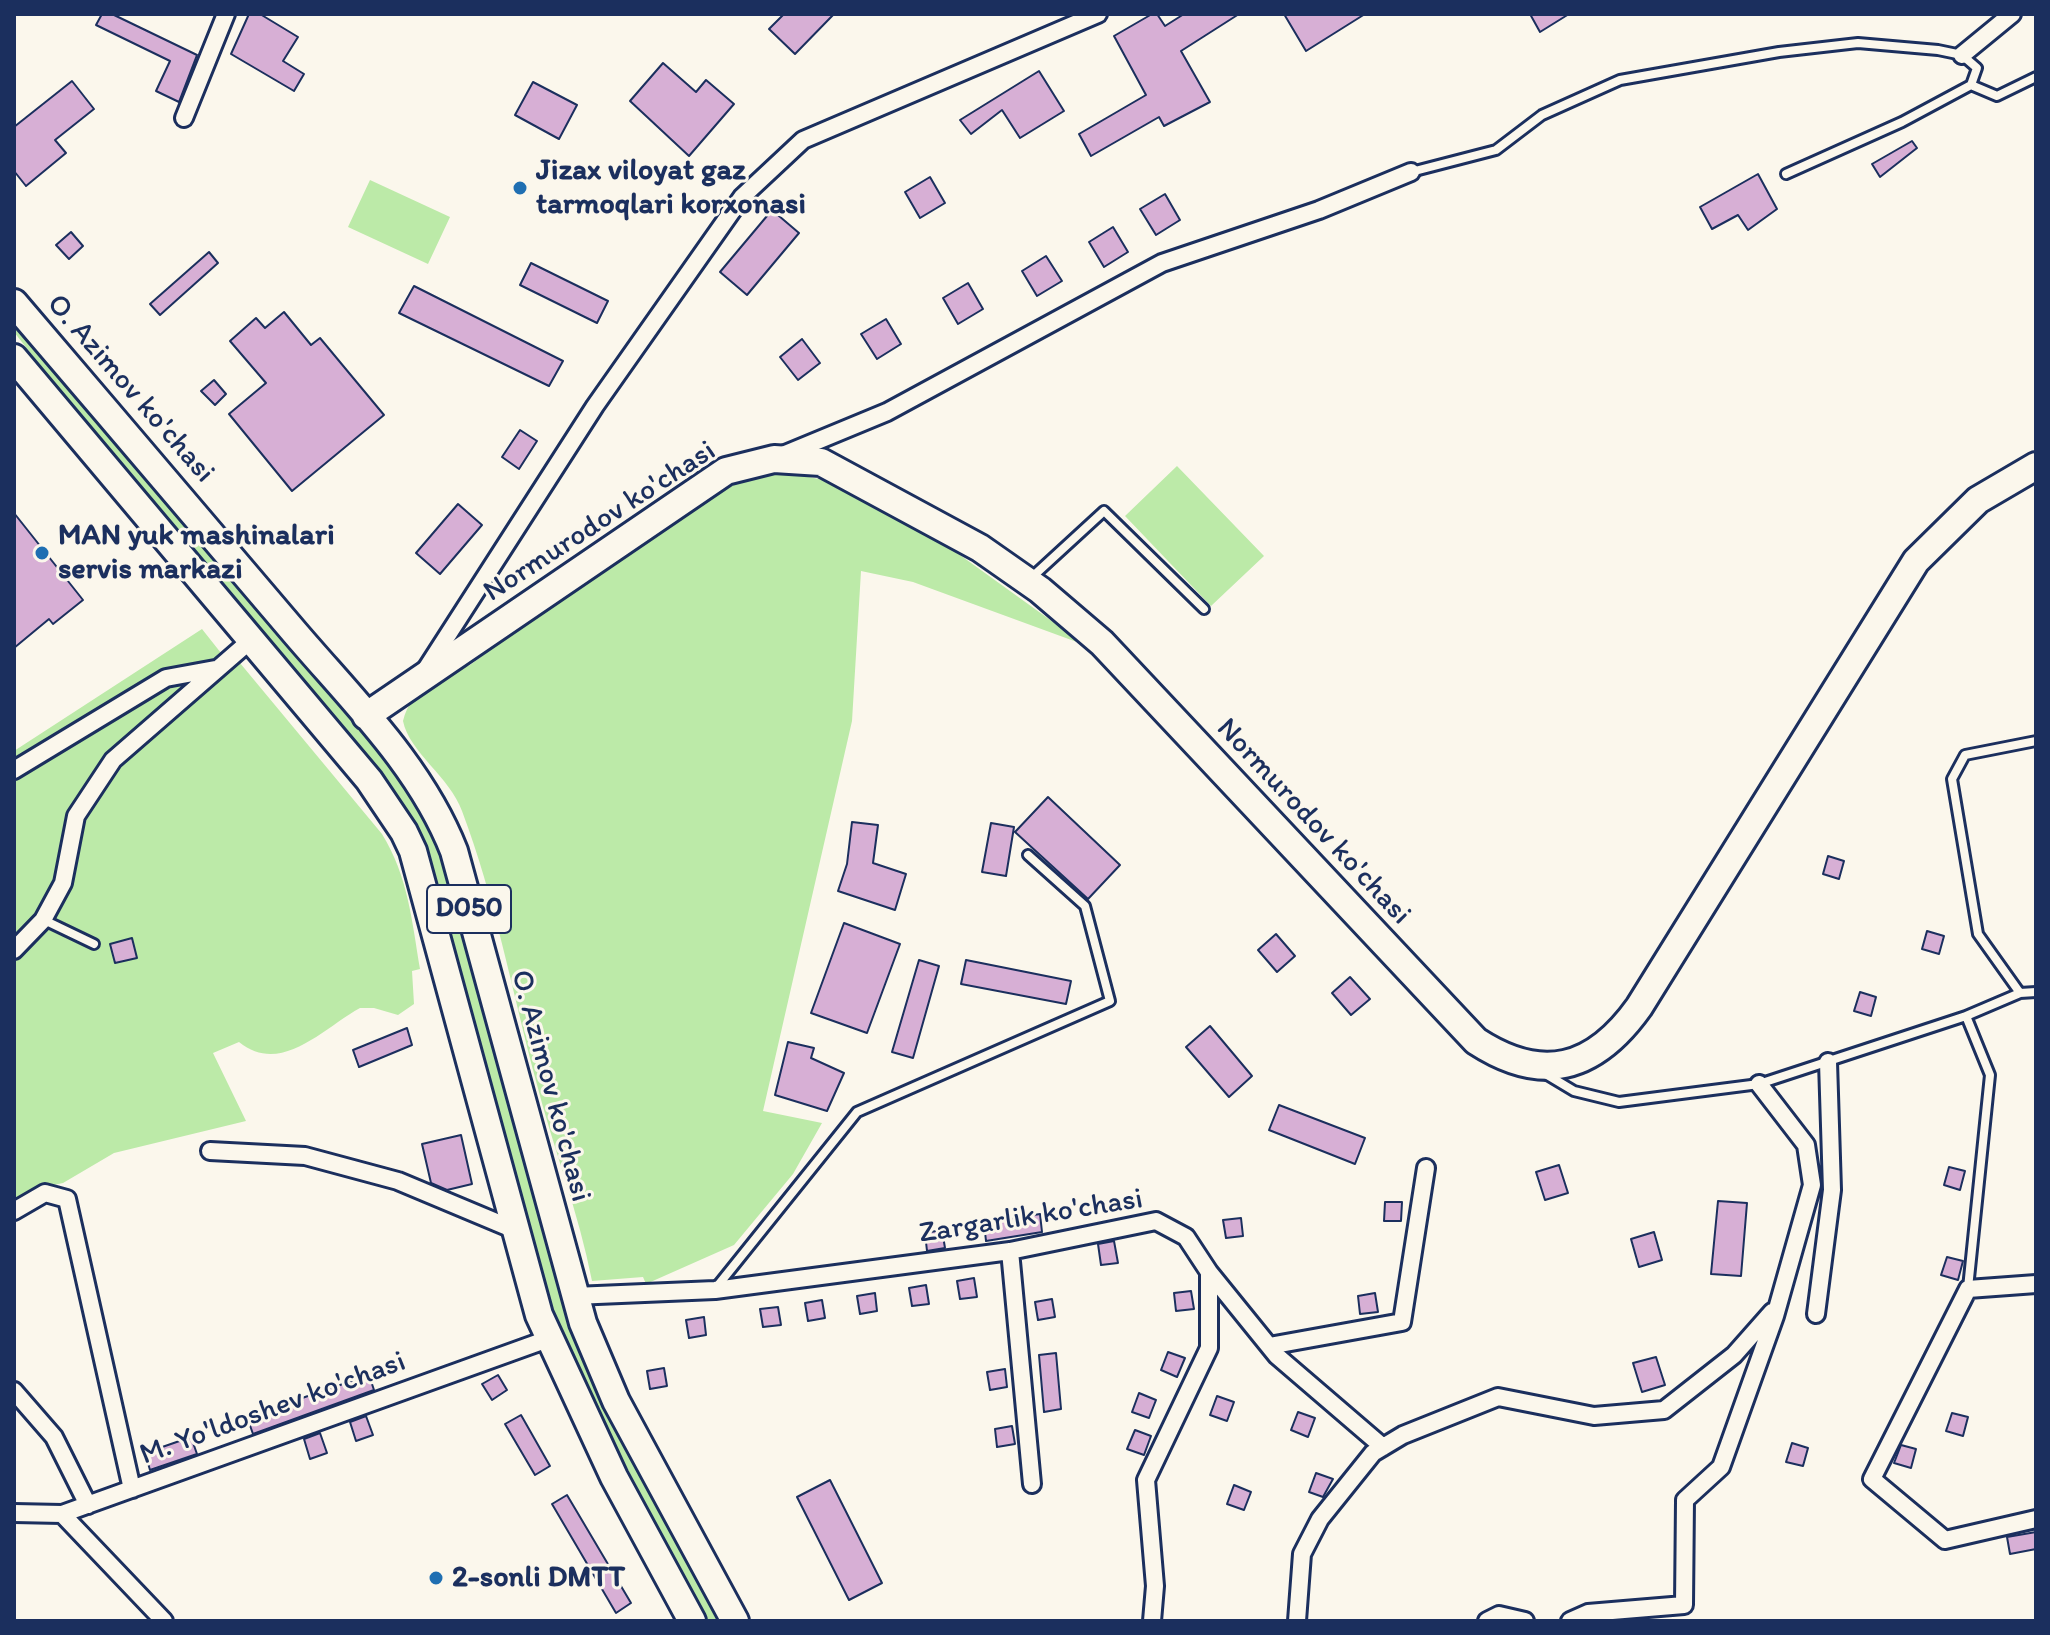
<!DOCTYPE html>
<html>
<head>
<meta charset="utf-8">
<style>
	body { margin:0 }
	#map { position:relative; width:2050px; height:1635px; overflow:hidden; background:#fbf7ec; font-family:Itim,sans-serif }
	canvas { display:block }
	.frame { position:absolute; inset:0; border:16px solid #1b2f5e; pointer-events:none }
</style>
</head>
<body>
<div id="map">
<canvas width="2050" height="1635"></canvas>
<div class="frame"></div>
</div>
<script>
const ctx = document.querySelector('canvas').getContext('2d');
ctx.lineJoin = 'round';
function fill(path, color) { ctx.fillStyle = color; ctx.fill(path, 'evenodd'); }
function stroke(path, color, width, dash) { ctx.strokeStyle = color; ctx.lineWidth = width; ctx.lineCap = dash ? 'butt' : 'round'; ctx.setLineDash(dash || []); ctx.stroke(path); }
function drawText(font, color, halo, rows, align = 'center') {
  ctx.font = font + ' Itim,sans-serif'; ctx.lineWidth = 6; ctx.setLineDash([]); ctx.textBaseline = 'middle'; ctx.strokeStyle = halo; ctx.fillStyle = color; for (const [text, x, y, turn = 0] of rows) {
    ctx.save(); ctx.translate(x, y); ctx.rotate((+turn || 0) * Math.PI / 180); ctx.textAlign = isNaN(turn) ? turn : align; if (halo) ctx.strokeText(text, 0, 0); ctx.fillText(text, 0, 0); ctx.restore();
  }
}
fill(new Path2D(`
	M 370,180 L 450,217 L 428,264 L 348,227 Z
	M 14,310 L 405,783 L 434,833 L 457,901 L 540,1224 L 587,1357 L 725,1621 L 708,1621 L 573,1366 L 526,1229 L 423,842 L 395,791 L 87,425 L 14,332 Z
	M 1177,466 L 1264,556 L 1211,606 L 1125,516 Z
	M 781,471 L 828,481 L 953,550 L 1085,645 L 913,582 L 861,571 L 852,721 L 763,1111 L 822,1123 L 793,1174 L 734,1245 L 646,1284 L 643,1277 L 592,1281 C 579,1213 553,1148 536,1081 C 512,991 495,898 462,811 C 450,777 409,752 403,721 C 411,688 441,677 470,665 L 654,529 L 741,474 Z
	M 202,629 L 221,653 L 235,657 L 382,834 C 408,876 412,921 420,969 L 412,971 L 414,1004 L 398,1015 L 374,1008 L 360,1008 C 322,1029 281,1076 239,1042 L 213,1053 L 246,1121 L 114,1153 L 63,1183 L 34,1189 L 14,1203 L 14,751 Z`), '#bceaa8');
const building = new Path2D(`
	M 102,14 L 112,14 L 197,55 L 179,102 L 156,91 L 170,61 L 96,25 Z
	M 249,14 L 260,14 L 298,37 L 283,61 L 304,74 L 294,91 L 231,54 Z
	M 784,14 L 834,14 L 795,54 L 769,29 Z
	M 1152,14 L 1157,14 L 1165,26 L 1184,14 L 1239,14 L 1181,51 L 1210,102 L 1164,126 L 1159,117 L 1091,156 L 1079,134 L 1146,95 L 1114,36 Z
	M 1284,14 L 1365,14 L 1306,51 Z
	M 1530,14 L 1569,14 L 1540,32 Z
	M 663,63 L 696,92 L 706,80 L 734,104 L 689,156 L 630,101 Z
	M 1039,71 L 1064,111 L 1020,138 L 1002,110 L 971,134 L 960,120 Z
	M 72,81 L 94,109 L 55,140 L 66,153 L 26,186 L 14,171 L 14,127 Z
	M 533,82 L 577,105 L 559,139 L 515,115 Z
	M 1912,141 L 1917,148 L 1880,177 L 1872,164 Z
	M 1758,174 L 1777,209 L 1748,230 L 1738,215 L 1712,229 L 1700,207 Z
	M 930,177 L 945,203 L 920,218 L 905,192 Z
	M 1165,194 L 1180,220 L 1156,235 L 1140,209 Z
	M 772,210 L 799,233 L 747,295 L 720,272 Z
	M 1113,227 L 1128,252 L 1104,267 L 1089,242 Z
	M 71,232 L 83,246 L 69,259 L 56,245 Z
	M 209,252 L 218,263 L 160,315 L 150,304 Z
	M 1046,256 L 1062,281 L 1037,296 L 1022,271 Z
	M 531,263 L 608,301 L 597,323 L 520,285 Z
	M 968,283 L 983,309 L 958,324 L 943,298 Z
	M 414,286 L 563,361 L 549,386 L 399,313 Z
	M 284,312 L 311,345 L 320,338 L 384,415 L 292,491 L 229,414 L 266,383 L 230,341 L 256,318 L 265,328 Z
	M 886,319 L 901,344 L 877,359 L 861,334 Z
	M 802,339 L 820,363 L 798,380 L 780,357 Z
	M 214,380 L 226,394 L 215,405 L 201,391 Z
	M 520,430 L 537,441 L 519,469 L 502,457 Z
	M 458,504 L 482,525 L 440,574 L 416,553 Z
	M 14,513 L 83,600 L 53,624 L 49,619 L 14,648 Z
	M 1048,797 L 1120,865 L 1088,899 L 1015,832 Z
	M 852,822 L 878,825 L 873,863 L 906,874 L 895,910 L 838,891 L 847,864 Z
	M 991,823 L 1014,827 L 1006,876 L 982,872 Z
	M 1828,856 L 1844,861 L 1839,879 L 1823,874 Z
	M 844,923 L 900,944 L 867,1033 L 811,1013 Z
	M 1927,931 L 1944,936 L 1939,954 L 1922,949 Z
	M 1276,934 L 1295,956 L 1277,972 L 1258,950 Z
	M 132,938 L 137,958 L 115,963 L 110,944 Z
	M 919,960 L 939,966 L 913,1058 L 892,1052 Z
	M 966,960 L 1071,981 L 1066,1004 L 961,984 Z
	M 1350,977 L 1370,999 L 1351,1015 L 1332,993 Z
	M 1860,992 L 1876,997 L 1871,1016 L 1854,1011 Z
	M 1210,1026 L 1252,1076 L 1229,1097 L 1186,1047 Z
	M 407,1028 L 412,1045 L 359,1067 L 353,1050 Z
	M 788,1042 L 814,1048 L 811,1058 L 844,1073 L 827,1111 L 775,1095 Z
	M 1279,1105 L 1365,1138 L 1355,1164 L 1269,1130 Z
	M 461,1135 L 472,1184 L 447,1190 L 431,1183 L 422,1144 Z
	M 1559,1165 L 1568,1193 L 1545,1200 L 1536,1172 Z
	M 1949,1167 L 1965,1171 L 1960,1190 L 1944,1185 Z
	M 1718,1201 L 1747,1203 L 1741,1276 L 1711,1274 Z
	M 1385,1202 L 1402,1202 L 1401,1221 L 1384,1221 Z
	M 1040,1214 L 1042,1232 L 986,1241 L 984,1223 Z
	M 1241,1218 L 1243,1236 L 1226,1238 L 1223,1220 Z
	M 942,1230 L 945,1248 L 927,1251 L 925,1233 Z
	M 1654,1232 L 1662,1260 L 1639,1267 L 1631,1239 Z
	M 1114,1241 L 1118,1263 L 1101,1265 L 1098,1244 Z
	M 1947,1257 L 1963,1261 L 1958,1280 L 1941,1275 Z
	M 974,1278 L 977,1297 L 960,1299 L 957,1281 Z
	M 926,1285 L 929,1304 L 912,1306 L 909,1288 Z
	M 1191,1291 L 1194,1309 L 1176,1311 L 1174,1293 Z
	M 875,1293 L 877,1311 L 860,1314 L 857,1296 Z
	M 1375,1293 L 1378,1312 L 1360,1314 L 1358,1296 Z
	M 1052,1299 L 1055,1317 L 1038,1320 L 1035,1302 Z
	M 822,1300 L 825,1318 L 808,1321 L 805,1303 Z
	M 778,1307 L 781,1325 L 763,1327 L 760,1309 Z
	M 704,1317 L 706,1335 L 689,1338 L 686,1320 Z
	M 1168,1352 L 1185,1358 L 1177,1377 L 1161,1370 Z
	M 1056,1353 L 1061,1409 L 1044,1412 L 1039,1355 Z
	M 1656,1357 L 1665,1385 L 1642,1392 L 1633,1363 Z
	M 664,1368 L 667,1386 L 650,1389 L 647,1371 Z
	M 1005,1369 L 1007,1387 L 990,1390 L 987,1372 Z
	M 369,1375 L 374,1390 L 253,1434 L 247,1417 Z
	M 498,1375 L 507,1390 L 492,1400 L 482,1384 Z
	M 1139,1393 L 1156,1400 L 1149,1418 L 1132,1412 Z
	M 1217,1396 L 1234,1402 L 1227,1421 L 1210,1415 Z
	M 1298,1412 L 1315,1418 L 1308,1437 L 1291,1430 Z
	M 1952,1413 L 1968,1417 L 1963,1436 L 1946,1431 Z
	M 521,1415 L 550,1466 L 535,1475 L 505,1424 Z
	M 366,1416 L 373,1435 L 356,1441 L 350,1422 Z
	M 1012,1426 L 1015,1444 L 997,1447 L 995,1429 Z
	M 1135,1430 L 1151,1436 L 1144,1455 L 1127,1449 Z
	M 320,1433 L 327,1453 L 310,1459 L 304,1439 Z
	M 191,1437 L 197,1454 L 150,1470 L 145,1453 Z
	M 1792,1443 L 1808,1448 L 1803,1466 L 1786,1462 Z
	M 1901,1445 L 1916,1449 L 1911,1468 L 1894,1463 Z
	M 1316,1473 L 1333,1479 L 1323,1497 L 1309,1492 Z
	M 830,1480 L 882,1583 L 849,1600 L 797,1497 Z
	M 1234,1485 L 1251,1492 L 1244,1510 L 1227,1504 Z
	M 567,1495 L 631,1603 L 616,1613 L 552,1504 Z
	M 2036,1532 L 2036,1549 L 2010,1554 L 2007,1537 Z`);
fill(building, '#d7afd5');
stroke(building, '#1b2f5e', 2);
const service = new Path2D(`
	M 1971,85 L 1997,96 L 2036,77
	M 1411,172 L 1496,150 L 1542,115 L 1620,80 L 1779,52 L 1858,43 L 1938,50 L 1962,55 L 1977,68 L 1971,85 L 1902,122 L 1786,174
	M 1031,578 L 1104,511 L 1204,609
	M 44,920 L 94,944
	M 2020,993 L 2036,992
	M 1966,1016 L 2020,993 L 1978,934 L 1952,779 L 1965,755 L 2036,741
	M 1544,1073 L 1574,1091 L 1619,1102 L 1759,1084 L 1966,1016 L 1990,1075 L 1968,1288
	M 715,1289 L 857,1112 L 1110,1001 L 1085,906 L 1028,855`);
const minor = new Path2D(`
	M 1962,55 L 2012,14
	M 184,118 L 226,14
	M 783,455 L 887,412 L 1162,263 L 1319,210 L 1411,172
	M 426,669 L 595,406 L 742,197 L 803,140 L 1098,14
	M 14,770 L 166,678 L 215,669
	M 14,950 L 43,920 L 63,883 L 76,816 L 113,760 L 251,640
	M 210,1151 L 305,1156 L 398,1181 L 515,1230
	M 14,1211 L 45,1193 L 67,1199 L 132,1489
	M 1010,1251 L 1032,1484
	M 1209,1272 L 1277,1356 L 1383,1447
	M 2036,1284 L 1968,1289 L 1872,1479 L 1945,1540 L 2036,1519
	M 574,1296 L 715,1290 L 1010,1251 L 1156,1221 L 1186,1237 L 1209,1272 L 1209,1348 L 1146,1480 L 1155,1586 L 1152,1621
	M 1816,1314 L 1832,1190 L 1828,1062
	M 1269,1346 L 1402,1322 L 1426,1168
	M 14,1391 L 54,1437 L 88,1505
	M 14,1513 L 62,1514 L 548,1339
	M 62,1514 L 164,1621
	M 1297,1621 L 1302,1554 L 1320,1519 L 1373,1453 L 1403,1435 L 1498,1397 L 1594,1416 L 1664,1410 L 1734,1355 L 1772,1312
	M 1487,1621 L 1499,1615 L 1525,1621
	M 1570,1621 L 1588,1613 L 1684,1605 L 1685,1500 L 1721,1467 L 1775,1316 L 1812,1185 L 1806,1145 L 1759,1084`);
const primary = new Path2D(`
	M 14,303 C 106,411 198,518 290,627 C 349,697 420,764 454,851 L 583,1323 L 616,1401 L 735,1621
	M 14,358 L 369,780 L 404,832 L 413,851 L 539,1315 L 614,1477 L 692,1621
	M 366,716 L 726,471 L 774,459 L 821,462 L 980,548 L 1040,590 L 1102,643 L 1476,1041 C 1542,1084 1594,1070 1639,1007 L 1916,561 L 1978,500 L 2036,466`);
stroke(service, '#1b2f5e', 14);
stroke(minor, '#1b2f5e', 22);
stroke(primary, '#1b2f5e', 32);
stroke(service, '#fbf7ec', 8);
stroke(minor, '#fbf7ec', 16);
stroke(primary, '#fbf7ec', 26);
for (const [x, y, r, color] of [
	[520,188,8,"#1f6fb2"],
	[42,553,8,"#1f6fb2"],
	[436,1578,8,"#1f6fb2"]
]) { const dot = new Path2D(); dot.arc(x, y, r, 0, 2 * Math.PI); ctx.fillStyle = color; ctx.fill(dot); stroke(dot, '#fbf7ec', 3); }
for (const [x, y, w] of [
	[469,909,84]
]) { const box = new Path2D(); box.roundRect(x - w / 2, y - 24, w, 48, 6); ctx.fillStyle = '#fbf7ec'; ctx.fill(box); stroke(box, '#1b2f5e', 2); }
drawText('bold 28px', '#1b2f5e', null, [
	["D050",469,909]
]);
drawText('bold 30px', '#1b2f5e', '#fbf7ec', [
	["Jizax viloyat gaz",536,171],
	["tarmoqlari korxonasi",536,205],
	["MAN yuk mashinalari",58,536],
	["servis markazi",58,570],
	["2-sonli DMTT",452,1578]
], 'left');
drawText('30px', '#1b2f5e', '#fbf7ec', [
	["O. Azimov ko'chasi",130,389,49],
	["Normurodov ko'chasi",600,522,-33],
	["Normurodov ko'chasi",1313,822,47],
	["O. Azimov ko'chasi",550,1086,75],
	["Zargarlik ko'chasi",1031,1217,-9],
	["M. Yo'ldoshev ko'chasi",273,1409,-20]
]);
</script>
</body>
</html>
